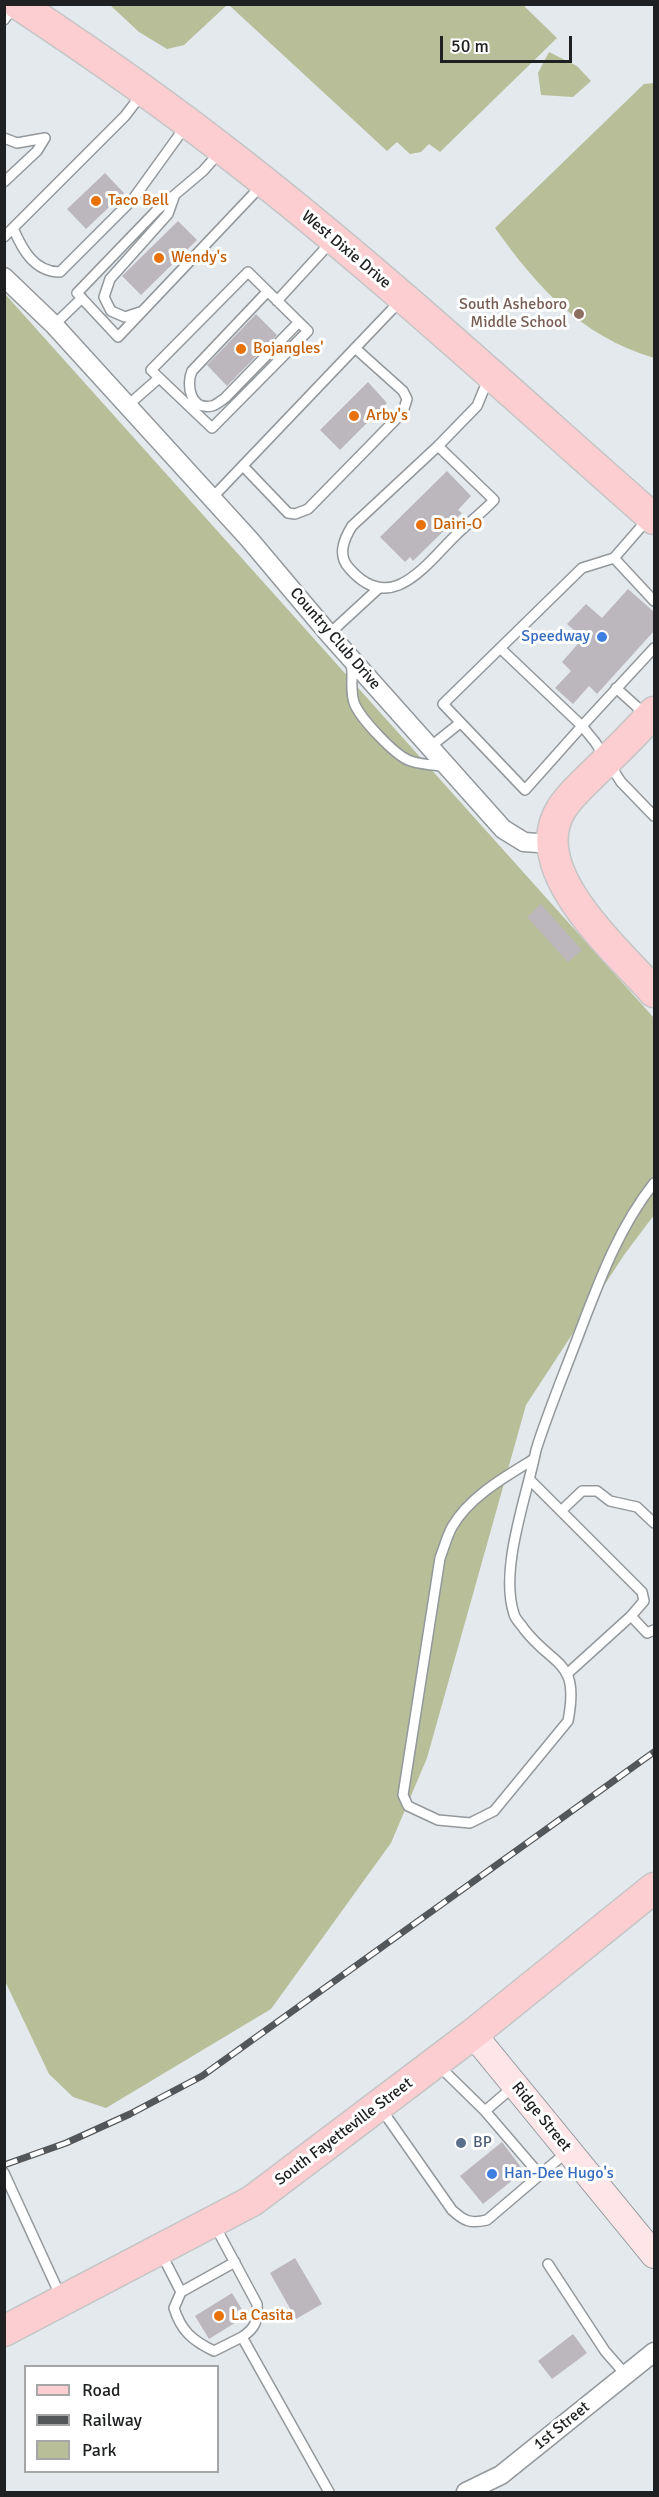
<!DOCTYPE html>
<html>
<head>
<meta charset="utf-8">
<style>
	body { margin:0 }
	#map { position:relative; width:659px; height:2497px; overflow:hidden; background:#e4e9ee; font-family:Signika,sans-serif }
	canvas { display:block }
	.frame { position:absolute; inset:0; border:6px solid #1e2021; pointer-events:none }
	.legend { position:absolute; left:24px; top:2365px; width:195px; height:108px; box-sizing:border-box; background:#fff; border:2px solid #a5a6a6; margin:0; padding:8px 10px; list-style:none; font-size:18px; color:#1e2021 }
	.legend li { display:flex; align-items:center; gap:12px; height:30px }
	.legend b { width:30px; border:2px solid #a5a6a6 }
	.scale { position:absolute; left:440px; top:36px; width:132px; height:27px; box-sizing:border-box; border:3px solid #1e2021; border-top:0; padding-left:8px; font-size:18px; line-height:21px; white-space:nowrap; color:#1e2021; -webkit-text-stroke:4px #fff; paint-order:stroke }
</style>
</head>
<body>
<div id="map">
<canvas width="659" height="2497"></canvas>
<div class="frame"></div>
<ul class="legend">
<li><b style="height:8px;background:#fdced1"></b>Road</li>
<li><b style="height:8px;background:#545759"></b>Railway</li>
<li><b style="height:16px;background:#b7be98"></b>Park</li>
</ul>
<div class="scale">50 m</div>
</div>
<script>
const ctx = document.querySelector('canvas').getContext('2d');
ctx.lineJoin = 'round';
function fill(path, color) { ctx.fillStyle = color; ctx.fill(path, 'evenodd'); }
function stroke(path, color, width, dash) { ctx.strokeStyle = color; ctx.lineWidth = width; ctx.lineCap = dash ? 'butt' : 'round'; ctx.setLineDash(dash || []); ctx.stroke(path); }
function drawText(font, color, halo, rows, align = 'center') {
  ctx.font = font + ' Signika,sans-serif'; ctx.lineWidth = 6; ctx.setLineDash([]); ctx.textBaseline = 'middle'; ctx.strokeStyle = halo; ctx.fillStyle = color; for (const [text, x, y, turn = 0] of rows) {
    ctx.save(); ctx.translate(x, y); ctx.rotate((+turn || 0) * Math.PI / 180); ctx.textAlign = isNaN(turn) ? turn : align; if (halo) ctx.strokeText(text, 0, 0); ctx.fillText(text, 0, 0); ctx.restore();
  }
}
fill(new Path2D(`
	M 110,5 L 227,5 L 184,45 L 167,49 L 139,32 Z
	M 231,5 L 523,5 L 557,38 L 440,152 L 429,144 L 421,152 L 410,154 L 397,142 L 387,151 L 230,6 Z
	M 549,52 L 577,66 L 591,81 L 573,97 L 541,95 L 538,73 Z
	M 654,83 L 654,358 C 581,336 538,288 495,228 L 644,84 Z
	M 5,294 L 654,1018 L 654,1215 L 624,1255 L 526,1405 L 427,1758 L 391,1843 L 271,2009 L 106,2108 L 73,2097 L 49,2074 L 5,1981 Z`), '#b7be98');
fill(new Path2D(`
	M 105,173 L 124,193 L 86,229 L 67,209 Z
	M 178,221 L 197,240 L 141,295 L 122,276 Z
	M 256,314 L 277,335 L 227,386 L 207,365 Z
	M 368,382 L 387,403 L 340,450 L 320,430 Z
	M 447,471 L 471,496 L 458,510 L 462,513 L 413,561 L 410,557 L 405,562 L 380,537 Z
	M 628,589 L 654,612 L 654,631 L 597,694 L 589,686 L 573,704 L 555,688 L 571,671 L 562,662 L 583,638 L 567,624 L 586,604 L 602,618 Z
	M 541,904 L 582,950 L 568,962 L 527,917 Z
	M 502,2142 L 524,2171 L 483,2204 L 460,2176 Z
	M 295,2258 L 322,2304 L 296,2319 L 270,2273 Z
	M 232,2293 L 246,2316 L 209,2339 L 195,2316 Z
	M 573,2334 L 587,2353 L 552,2379 L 538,2361 Z`), '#bcb7bc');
const lane = new Path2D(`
	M 4,20 L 15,5
	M 4,138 L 17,143 L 45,138
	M 219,153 L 203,171 L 158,209 L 77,293 L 118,337 L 261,186
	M 4,182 L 37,151 L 45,138
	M 13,228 C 22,249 34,272 60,272 L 133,199 L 185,127
	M 4,237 L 125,116 L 141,95
	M 248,272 L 308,331 L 212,428 L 151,370 Z
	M 267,292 L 192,371 C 186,384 190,411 212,406 C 216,405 221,401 225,398 L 299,322
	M 277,301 L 332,241
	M 140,312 L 125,317 L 111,311 L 104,297 L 110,279 L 168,214 L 174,197
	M 54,325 L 82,298
	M 127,406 L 159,378
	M 438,446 L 494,500 C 482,513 468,523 456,535 C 426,564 391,617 349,568 C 337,555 344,539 352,526 L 438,446 L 477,406 L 489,377
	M 243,466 L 288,513 L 295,514 L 308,509 L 403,412 L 407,399 L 403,391 L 355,348
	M 212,498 L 401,300
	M 647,520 L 614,558 L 582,568 L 443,704 L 525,790 L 582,726 L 595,742 L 621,782 L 654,816
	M 614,558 L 654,601
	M 329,634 L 379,588
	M 500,648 L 582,726 L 654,648
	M 351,663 C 354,677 349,692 355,705 C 362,720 393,753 408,760 C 419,765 433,764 445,767
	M 616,688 L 646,715
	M 430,747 L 460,723
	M 534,1459 C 506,1476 469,1497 452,1527 C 447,1536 444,1548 440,1558 L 403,1795 L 408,1806 L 438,1820 L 470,1823 L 494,1811 L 568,1721 C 580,1659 554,1668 524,1629 C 521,1624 515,1619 514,1614 C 499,1569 527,1496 536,1450 C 547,1415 561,1381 574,1347 C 596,1290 616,1231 654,1183
	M 530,1480 L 642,1592 L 644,1601 L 631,1616 L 647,1633 L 654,1630
	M 561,1511 L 582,1491 L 597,1491 L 610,1501 L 637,1507 L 654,1523
	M 567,1674 L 631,1616
	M 438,2065 L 485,2111 L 540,2175
	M 382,2110 L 452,2210 C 464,2221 470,2224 487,2220 L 568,2151
	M 485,2111 L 513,2087
	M 4,2173 L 61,2297
	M 214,2224 L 257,2304 C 258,2320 256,2328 242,2337 L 329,2492
	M 161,2253 L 181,2292 L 235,2262
	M 548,2264 L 605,2351 L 626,2375
	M 181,2292 L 174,2308 C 181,2331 193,2341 214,2351 L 242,2337`);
const street = new Path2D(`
	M 4,277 L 54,325 L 249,539 L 329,634 L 503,829 L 524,842 L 552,844
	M 466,2492 L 501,2475 L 654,2352`);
const secondary = new Path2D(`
	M 473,2034 L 654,2255`);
const primary = new Path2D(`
	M 18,4 C 89,51 158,99 225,151 C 374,266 513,395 654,519
	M 654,712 C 636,732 616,752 596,771 C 584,783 571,794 562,808 C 522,869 617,950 654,992
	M 4,2331 L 252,2201 L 473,2034 L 654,1888`);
stroke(lane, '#93989c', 12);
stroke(street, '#93989c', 21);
stroke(secondary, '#93989c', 28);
stroke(primary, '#c4c5c5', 33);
stroke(lane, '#fff', 9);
stroke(street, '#fff', 18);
stroke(secondary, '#fee6e8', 26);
stroke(primary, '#fdced1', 30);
const rail = new Path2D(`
	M 4,2165 L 66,2143 L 130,2114 L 202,2076 L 654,1752`);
stroke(rail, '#545759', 7);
stroke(rail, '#fff', 4.5, [14]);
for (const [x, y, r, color] of [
	[96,201,6,"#e8710a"],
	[159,258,6,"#e8710a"],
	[579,314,6,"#8d6e63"],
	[241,349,6,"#e8710a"],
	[354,416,6,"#e8710a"],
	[421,525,6,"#e8710a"],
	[602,637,6,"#3f7fe0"],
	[461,2143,6,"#5c6f8a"],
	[492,2174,6,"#3f7fe0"],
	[219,2316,6,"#e8710a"]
]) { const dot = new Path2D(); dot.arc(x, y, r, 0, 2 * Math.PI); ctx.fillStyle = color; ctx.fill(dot); stroke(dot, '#fff', 2); }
drawText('16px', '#c56008', '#fff', [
	["Taco Bell",108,201],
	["Wendy's",171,258],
	["Bojangles'",253,349],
	["Arby's",366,416],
	["Dairi-O",433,525],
	["La Casita",231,2316]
], 'left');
drawText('16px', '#1e2021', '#fff', [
	["West Dixie Drive",346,250,40],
	["Country Club Drive",335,639,49],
	["Ridge Street",541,2117,51],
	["South Fayetteville Street",344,2132,-37],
	["1st Street",562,2426,-39]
]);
drawText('16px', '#785e54', '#fff', [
	["South Asheboro",567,305],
	["Middle School",567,323]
], 'right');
drawText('16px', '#366cbe', '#fff', [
	["Speedway",590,637],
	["Han-Dee Hugo's",504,2174,"left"]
], 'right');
drawText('16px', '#4e5e75', '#fff', [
	["BP",473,2143]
], 'left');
</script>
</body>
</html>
